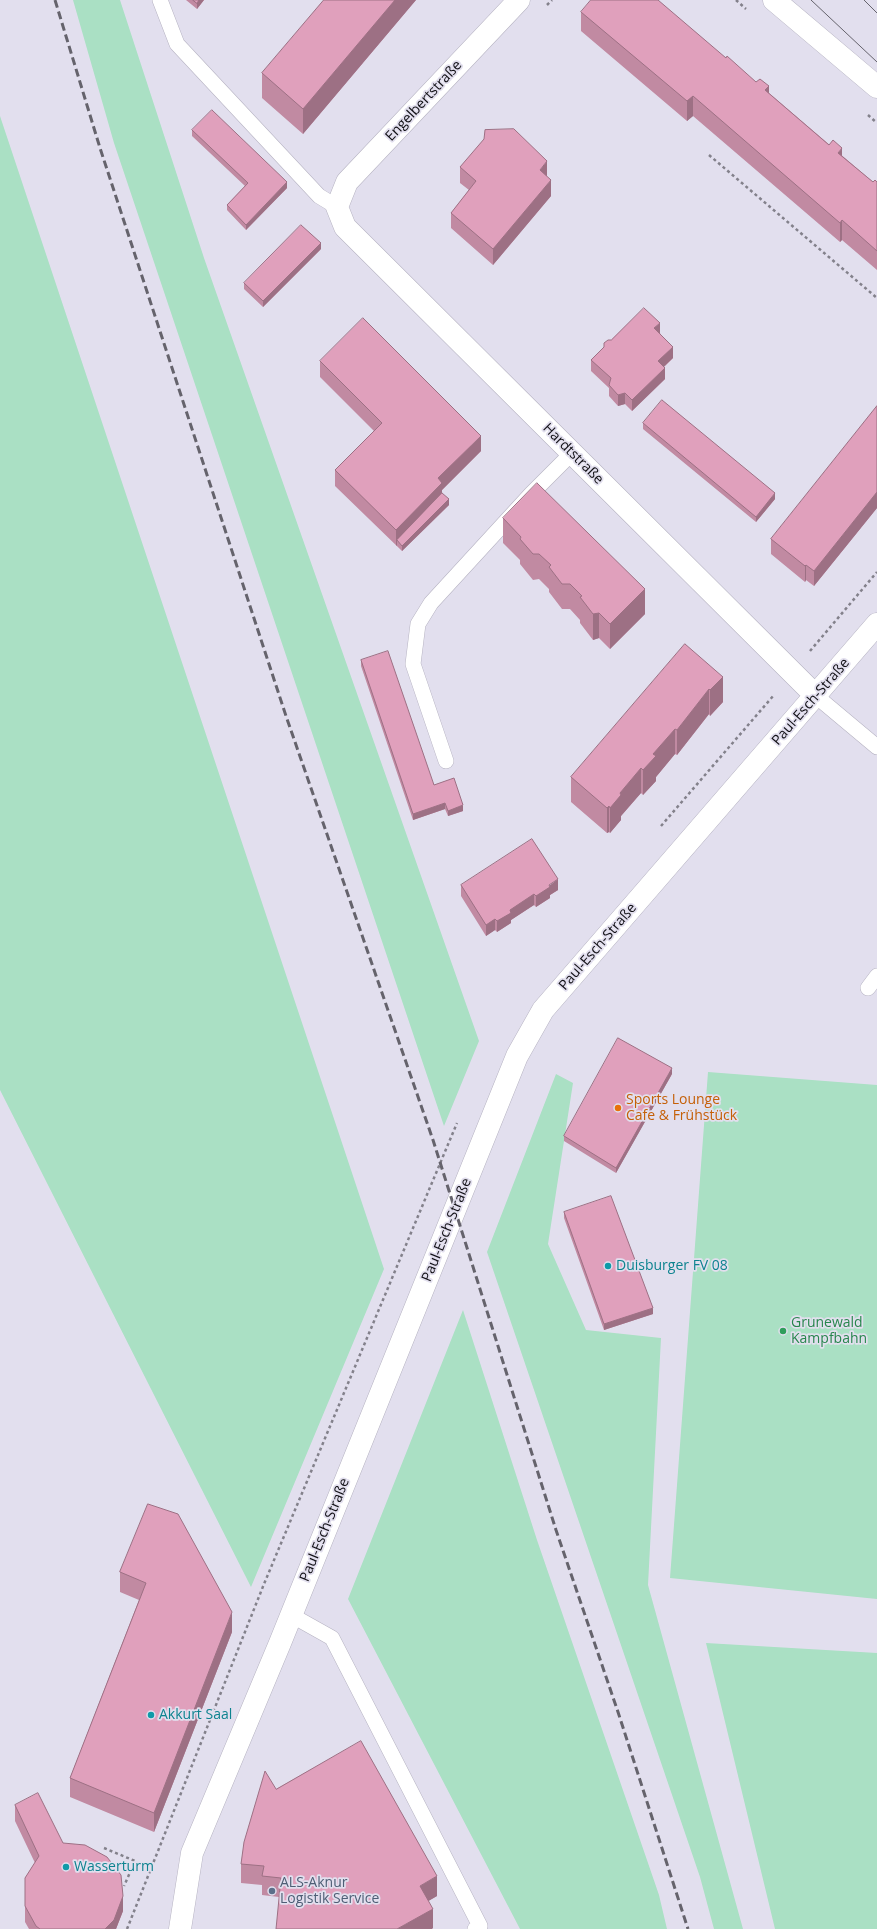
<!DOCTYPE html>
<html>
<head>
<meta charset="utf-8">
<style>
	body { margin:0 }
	canvas { display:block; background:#e2dfee }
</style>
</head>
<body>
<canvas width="877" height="1929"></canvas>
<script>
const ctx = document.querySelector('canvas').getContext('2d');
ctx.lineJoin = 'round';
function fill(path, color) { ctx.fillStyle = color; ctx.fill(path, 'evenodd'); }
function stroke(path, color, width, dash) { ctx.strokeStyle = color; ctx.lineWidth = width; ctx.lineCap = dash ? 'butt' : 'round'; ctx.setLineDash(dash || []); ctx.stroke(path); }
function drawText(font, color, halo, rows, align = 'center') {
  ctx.font = font + ' "Open Sans",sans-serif'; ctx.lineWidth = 3.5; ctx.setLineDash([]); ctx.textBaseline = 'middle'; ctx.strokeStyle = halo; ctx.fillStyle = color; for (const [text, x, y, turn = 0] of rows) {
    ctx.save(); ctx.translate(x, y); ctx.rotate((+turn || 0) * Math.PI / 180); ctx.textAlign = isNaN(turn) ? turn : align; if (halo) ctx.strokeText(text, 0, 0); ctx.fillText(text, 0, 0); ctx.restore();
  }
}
fill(new Path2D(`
	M 73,0 L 120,0 L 204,258 L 479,1041 L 444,1126 L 114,143 Z
	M 0,116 L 384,1269 L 251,1587 L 0,1090 Z
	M 708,1072 L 877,1085 L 877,1599 L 670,1578 Z
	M 556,1074 L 573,1083 L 548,1244 L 586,1330 L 661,1338 L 648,1585 L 743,1929 L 714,1929 L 700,1877 L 487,1252 Z
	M 463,1310 L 537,1540 L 659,1895 L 667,1929 L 520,1929 L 348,1599 Z
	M 706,1643 L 877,1653 L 877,1929 L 775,1929 Z`), '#aae0c4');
const lane = new Path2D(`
	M 160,0 L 177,44 L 319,196 L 337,207
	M 816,696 L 877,747
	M 446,761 L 413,664 L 418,624 L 431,603 L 531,494 L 572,453
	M 868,988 L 877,976
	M 291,1615 L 332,1638 L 480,1926 L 475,1929`);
const street = new Path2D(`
	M 519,0 L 347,182 L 337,207 L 345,227 L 816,696
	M 180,1929 L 192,1853 L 280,1643 L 517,1056 L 543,1010 L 877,624`);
const secondary = new Path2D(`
	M 774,0 L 877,87`);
stroke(lane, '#b6b3c2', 16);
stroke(street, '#b6b3c2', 23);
stroke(secondary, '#b6b3c2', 23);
stroke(new Path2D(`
	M 736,0 L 746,9
	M 547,5 L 552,0
	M 868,115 L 877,123
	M 709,155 L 877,298
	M 810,651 L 877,572
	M 661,826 L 774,695
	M 104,1848 L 135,1861 L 124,1886
	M 127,1929 L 264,1584 L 457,1123`), '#83818b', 2.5, [3, 3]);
stroke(lane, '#fff', 15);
stroke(street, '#fff', 22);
stroke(secondary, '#fff', 22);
stroke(new Path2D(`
	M 811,0 L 877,62
	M 864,0 L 877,13`), '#65636c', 1);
stroke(new Path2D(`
	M 55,0 L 100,148 L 286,716 L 433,1140 L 556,1530 L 618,1712 L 688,1929`), '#65636c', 3, [8, 4]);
fill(new Path2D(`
	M 186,0 L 204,0 L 197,9 Z
	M 324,0 L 416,0 L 303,134 L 262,98 L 262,73 Z
	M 581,12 L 726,58 L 769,93 L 873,182 L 877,182 L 877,270 L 842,240 L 840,242 L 693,116 L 687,121 L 581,31 Z
	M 192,130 L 287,188 L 246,230 L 227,210 L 227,205 L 245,186 L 192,136 Z
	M 460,167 L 547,177 L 551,196 L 493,265 L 451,228 L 451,213 L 469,190 L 460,183 Z
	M 321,249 L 263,307 L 244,289 L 244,283 Z
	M 660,333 L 673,358 L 664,367 L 665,379 L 632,411 L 625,404 L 618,406 L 609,396 L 609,388 L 591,371 L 591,360 L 611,340 Z
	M 320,361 L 481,451 L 442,490 L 442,493 L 449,505 L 402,551 L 335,486 L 335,470 L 374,431 L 320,377 Z
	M 877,406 L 877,508 L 814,586 L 806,580 L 805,582 L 771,554 L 771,539 Z
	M 643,423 L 775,499 L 756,522 L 643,429 Z
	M 503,518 L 645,614 L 610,649 L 599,638 L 593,640 L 580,623 L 580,620 L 570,609 L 562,609 L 549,592 L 549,589 L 539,579 L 533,580 L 520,564 L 520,560 L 503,543 Z
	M 685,644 L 723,702 L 710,716 L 709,714 L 677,755 L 675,754 L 656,777 L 656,781 L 643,795 L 641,793 L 621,816 L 621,820 L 610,833 L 609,832 L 607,833 L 571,802 L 571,777 Z
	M 361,660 L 434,785 L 463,811 L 448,816 L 445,809 L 413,820 L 361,666 Z
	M 461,885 L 558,890 L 550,895 L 550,898 L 536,907 L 534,905 L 511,920 L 511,923 L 497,932 L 495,930 L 486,936 L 461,896 Z
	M 672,1074 L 616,1173 L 564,1141 L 564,1136 Z
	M 564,1212 L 653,1314 L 604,1330 L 564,1218 Z
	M 148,1504 L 232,1632 L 154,1832 L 70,1797 L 70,1778 L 139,1600 L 120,1592 L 120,1572 Z
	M 276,1789 L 437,1896 L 428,1901 L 433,1928 L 279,1897 L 262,1895 L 262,1885 L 241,1883 L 241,1864 Z
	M 15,1805 L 63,1843 L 123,1911 L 116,1929 L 29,1929 L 25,1922 L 25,1878 L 35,1863 L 15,1821 Z`), '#c18aa2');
fill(new Path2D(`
	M 199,0 L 204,0 L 197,9 L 197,3 Z
	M 395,0 L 416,0 L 303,134 L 303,109 Z
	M 769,86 L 769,106 L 765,90 Z
	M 693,96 L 693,116 L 687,121 L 687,101 Z
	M 842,148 L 842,168 L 838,153 Z
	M 547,161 L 547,176 L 540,185 L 540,170 Z
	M 551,180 L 551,196 L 493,265 L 493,249 Z
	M 287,182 L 287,188 L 246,230 L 246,225 Z
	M 842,220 L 842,240 L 840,242 L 840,223 Z
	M 321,243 L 321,249 L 263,307 L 263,301 Z
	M 660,323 L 660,334 L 654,328 Z
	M 673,347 L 673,358 L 658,372 L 658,361 Z
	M 665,368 L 665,379 L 632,411 L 632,400 Z
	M 625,393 L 625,404 L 618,406 L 618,395 Z
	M 481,436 L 481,451 L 442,490 L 442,499 L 397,540 L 397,545 L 396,546 L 396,530 L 438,478 Z
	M 877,492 L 877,508 L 814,586 L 814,571 Z
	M 775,493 L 775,499 L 756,522 L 756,517 Z
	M 449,499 L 449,505 L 402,551 L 402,546 Z
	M 806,565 L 806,580 L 805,582 L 805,566 Z
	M 645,589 L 645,614 L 610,649 L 610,624 Z
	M 599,613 L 599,638 L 593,640 L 593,614 Z
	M 723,677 L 723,702 L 710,716 L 710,690 Z
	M 709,689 L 709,714 L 677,755 L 677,730 Z
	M 675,729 L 675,754 L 656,777 L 656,781 L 643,795 L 643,770 L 653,754 Z
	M 641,768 L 641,793 L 621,816 L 621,820 L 610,833 L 610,808 L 620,793 Z
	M 445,803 L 445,809 L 413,820 L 413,814 Z
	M 463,805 L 463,811 L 448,816 L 448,811 Z
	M 609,806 L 609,832 L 607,833 L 607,808 Z
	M 558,879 L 558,890 L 550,895 L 550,898 L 536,907 L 536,896 Z
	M 534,894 L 534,905 L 511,920 L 511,923 L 497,932 L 497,921 L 510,910 Z
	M 495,919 L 495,930 L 486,936 L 486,925 Z
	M 672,1068 L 672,1074 L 616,1173 L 616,1168 Z
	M 653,1308 L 653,1314 L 604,1330 L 604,1324 Z
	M 232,1612 L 232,1632 L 154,1832 L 154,1813 Z
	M 437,1876 L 437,1896 L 420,1906 L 420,1886 Z
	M 123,1896 L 123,1911 L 116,1929 L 105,1929 Z
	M 433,1909 L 433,1928 L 432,1929 L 397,1929 Z`), '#9d7084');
const building = new Path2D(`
	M 193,0 L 199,0 L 197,3 Z
	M 324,0 L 395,0 L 303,109 L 262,73 Z
	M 591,0 L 658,0 L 726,58 L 727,56 L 756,82 L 760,79 L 769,86 L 765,90 L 829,145 L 833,140 L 842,148 L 838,153 L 873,182 L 875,180 L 877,182 L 877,251 L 842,220 L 840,223 L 693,96 L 687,101 L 581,12 Z
	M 212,110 L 287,182 L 246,225 L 227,205 L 248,183 L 192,130 Z
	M 514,129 L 547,161 L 540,170 L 551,180 L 493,249 L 451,213 L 476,181 L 460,167 L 484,139 L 485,130 Z
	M 301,225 L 321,243 L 263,301 L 244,283 Z
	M 644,308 L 660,323 L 654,328 L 673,347 L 658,361 L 665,368 L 632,400 L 625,393 L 618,395 L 609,385 L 611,378 L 591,360 L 604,347 L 604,343 L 608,340 L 611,340 Z
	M 363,318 L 481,436 L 438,478 L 442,483 L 396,530 L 335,470 L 382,423 L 320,361 Z
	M 662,400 L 775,493 L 756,517 L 643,423 Z
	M 877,406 L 877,492 L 814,571 L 806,565 L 805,566 L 771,539 Z
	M 537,483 L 645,589 L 610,624 L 599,613 L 593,614 L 580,597 L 582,596 L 570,584 L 562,584 L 549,567 L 551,565 L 539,554 L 533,554 L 520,539 L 521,537 L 503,518 Z
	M 442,493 L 449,499 L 402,546 L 397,540 Z
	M 685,644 L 723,677 L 710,690 L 709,689 L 677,730 L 675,729 L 653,754 L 656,756 L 643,770 L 641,768 L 620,793 L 621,795 L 610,808 L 609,806 L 607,808 L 571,777 Z
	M 388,651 L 434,785 L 454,778 L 463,805 L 448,811 L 445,803 L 413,814 L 361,660 Z
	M 532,839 L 558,879 L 549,885 L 550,887 L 536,896 L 534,894 L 510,910 L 511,913 L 497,921 L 495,919 L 486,925 L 461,885 Z
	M 618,1038 L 672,1068 L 616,1168 L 564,1136 Z
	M 611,1196 L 653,1308 L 604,1324 L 564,1212 Z
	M 148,1504 L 178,1514 L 232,1612 L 154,1813 L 70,1778 L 146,1583 L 120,1572 Z
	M 361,1741 L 437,1876 L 420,1886 L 433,1909 L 397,1929 L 276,1929 L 281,1878 L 262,1876 L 264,1866 L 241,1864 L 244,1842 L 265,1771 L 276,1789 Z
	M 38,1793 L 63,1843 L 85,1845 L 107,1857 L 121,1875 L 123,1896 L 114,1920 L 105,1929 L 40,1929 L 36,1926 L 25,1906 L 25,1878 L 39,1856 L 15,1805 Z`);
fill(building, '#e0a0bc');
stroke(building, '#9d7084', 1);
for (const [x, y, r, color] of [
	[618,1108,4,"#e8710a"],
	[608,1266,4,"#0f9aa8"],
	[783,1331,4,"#2e9e5b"],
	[151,1715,4,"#0f9aa8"],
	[66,1867,4,"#0f9aa8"],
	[272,1891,4,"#5c6f8a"]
]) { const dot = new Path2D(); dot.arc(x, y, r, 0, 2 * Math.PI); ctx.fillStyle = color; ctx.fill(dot); stroke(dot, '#e2dfee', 1.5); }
drawText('14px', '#111015', '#e2dfee', [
	["Engelbertstraße",424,101,-47],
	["Hardtstraße",573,454,45],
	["Paul-Esch-Straße",811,702,-49],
	["Paul-Esch-Straße",598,947,-49],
	["Paul-Esch-Straße",447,1230,-68],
	["Paul-Esch-Straße",325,1530,-68]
]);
drawText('14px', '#c56008', '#e2dfee', [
	["Sports Lounge",626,1100],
	["Cafe & Frühstück",626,1116]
], 'left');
drawText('14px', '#0d838f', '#e2dfee', [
	["Duisburger FV 08",616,1266],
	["Akkurt Saal",159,1715],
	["Wasserturm",74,1867]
], 'left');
drawText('14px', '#27864d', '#e2dfee', [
	["Grunewald",791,1323],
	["Kampfbahn",791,1339]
], 'left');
drawText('14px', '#4e5e75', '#e2dfee', [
	["ALS-Aknur",280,1883],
	["Logistik Service",280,1899]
], 'left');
</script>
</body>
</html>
